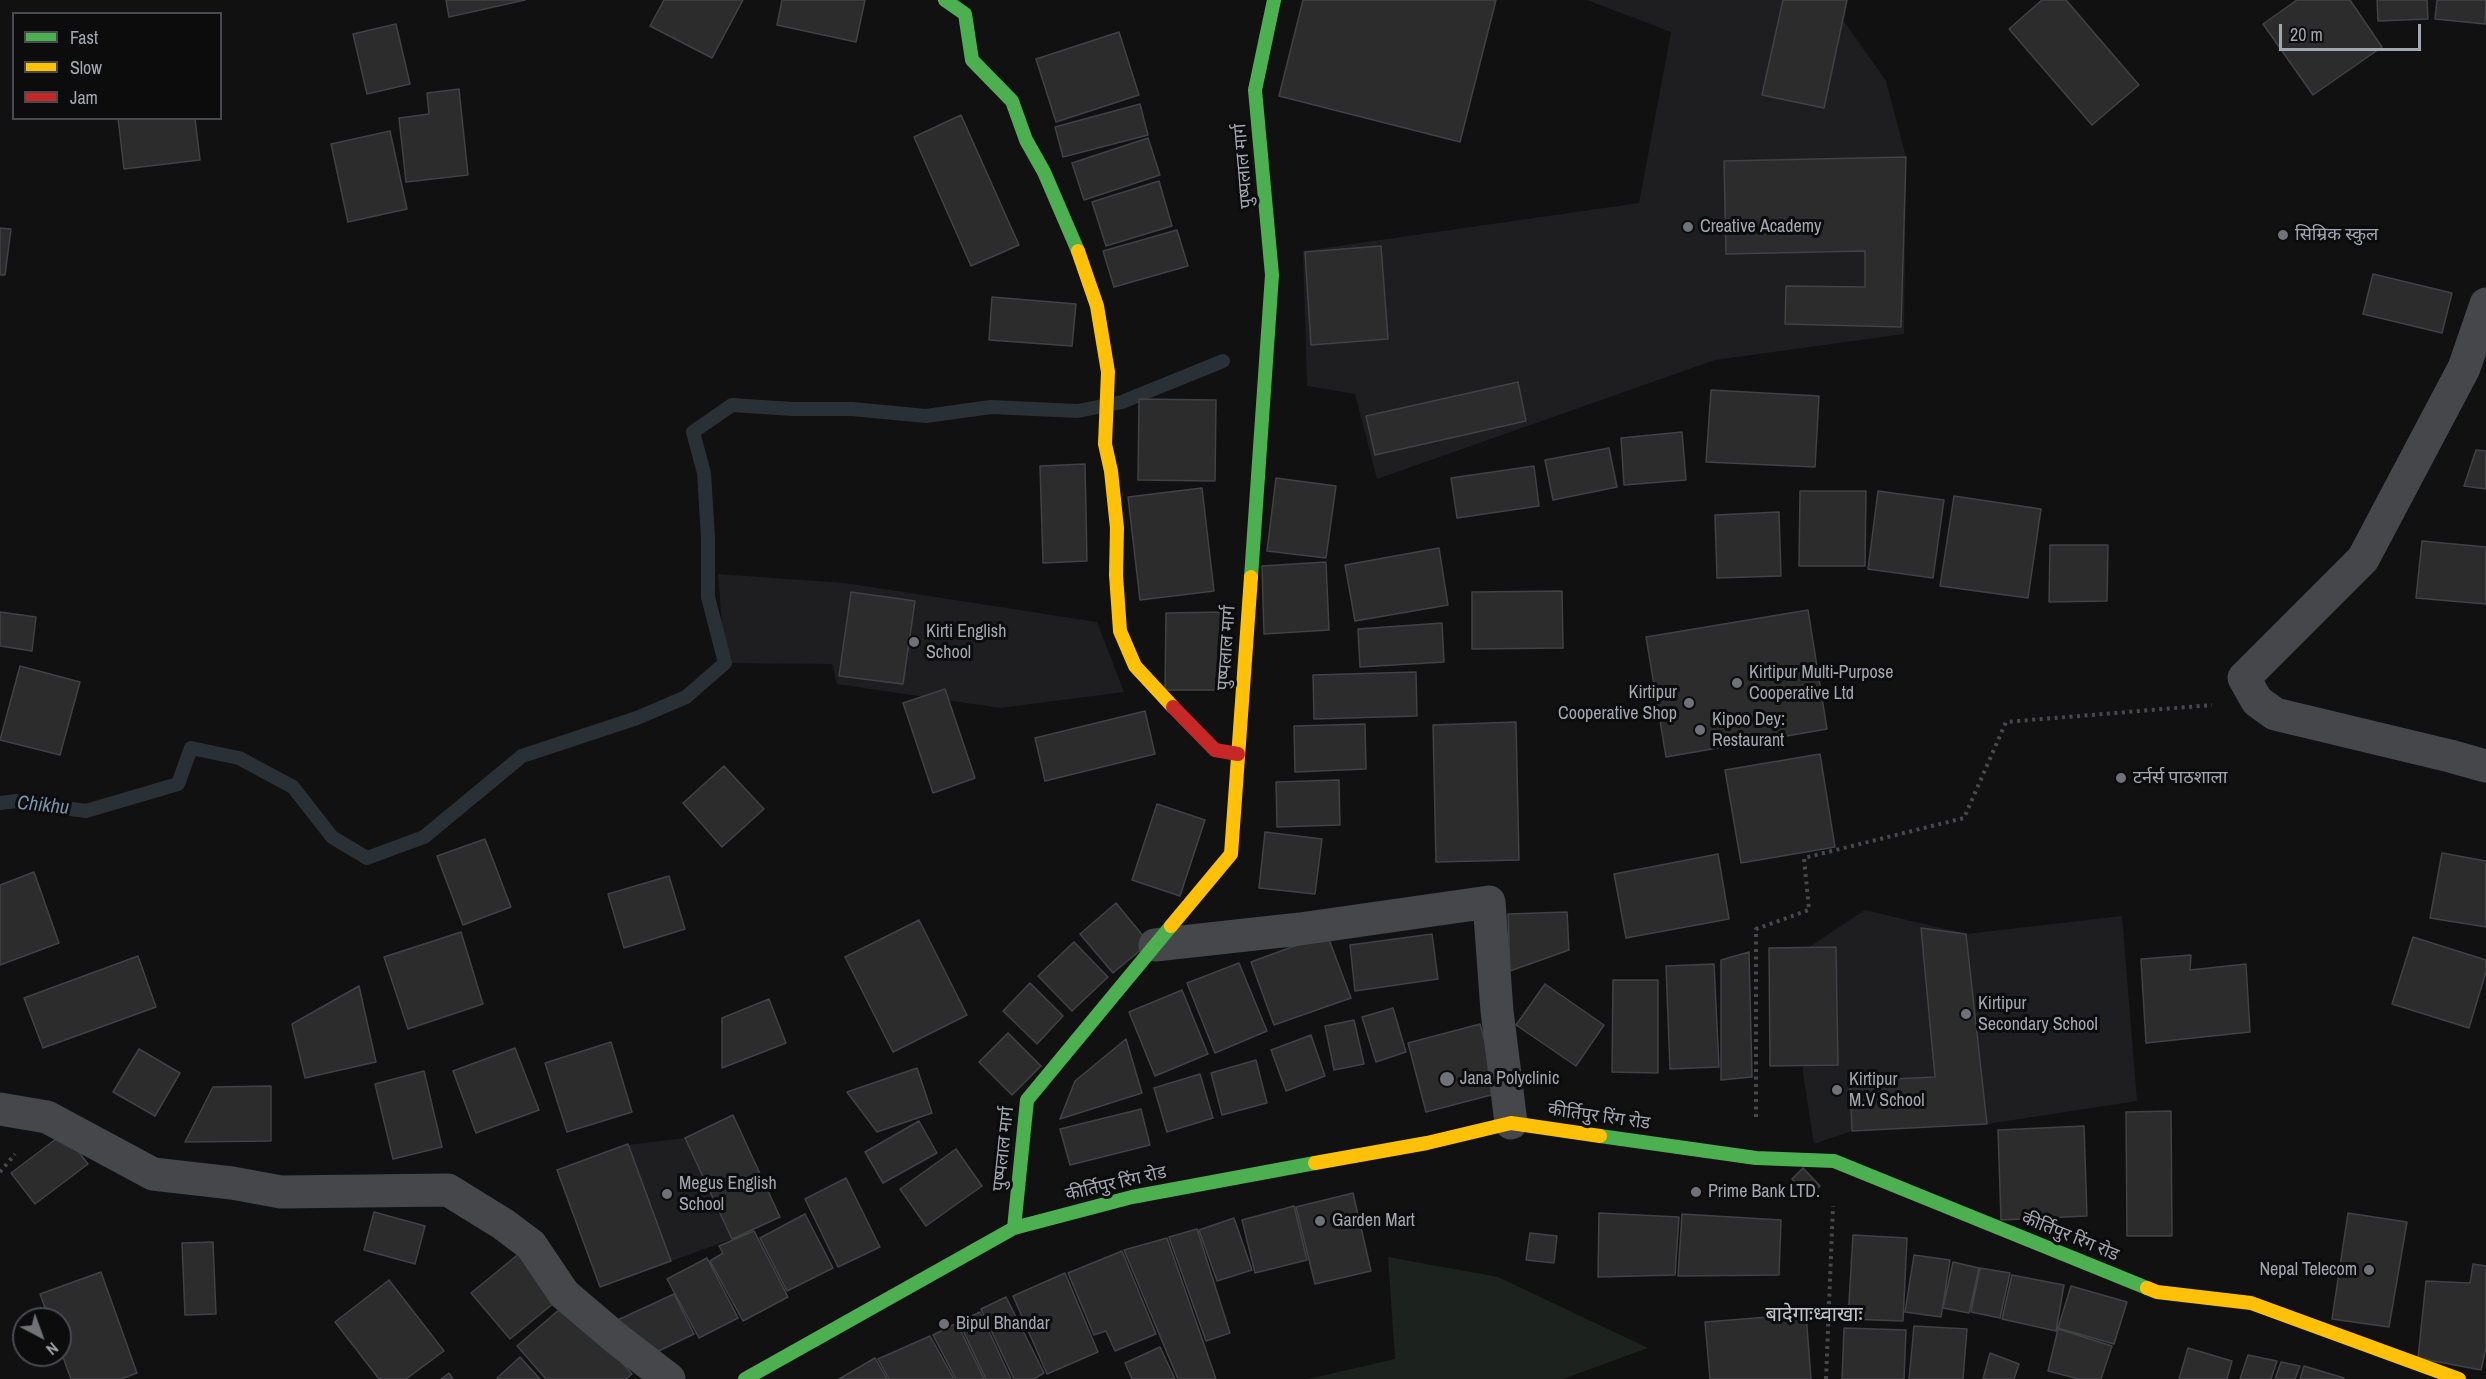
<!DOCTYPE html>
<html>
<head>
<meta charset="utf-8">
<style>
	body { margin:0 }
	#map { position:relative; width:2486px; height:1379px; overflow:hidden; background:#111112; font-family:"Archivo Narrow",sans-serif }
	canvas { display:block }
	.legend { position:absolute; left:12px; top:12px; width:210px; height:108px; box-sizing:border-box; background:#0c0c0d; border:2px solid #484a4f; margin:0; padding:8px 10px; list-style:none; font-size:18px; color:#a3a7b2 }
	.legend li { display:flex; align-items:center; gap:12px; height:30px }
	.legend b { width:30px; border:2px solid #484a4f }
	.north { position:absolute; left:12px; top:1307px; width:60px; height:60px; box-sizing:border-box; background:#0c0c0d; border:2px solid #484a4f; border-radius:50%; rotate:139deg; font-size:16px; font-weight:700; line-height:24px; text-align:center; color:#a3a7b2 }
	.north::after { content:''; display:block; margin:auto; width:21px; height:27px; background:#70727a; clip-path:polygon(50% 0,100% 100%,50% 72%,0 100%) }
	.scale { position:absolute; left:2279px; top:24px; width:142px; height:27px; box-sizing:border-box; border:3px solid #a3a7b2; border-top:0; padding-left:8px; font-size:18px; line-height:21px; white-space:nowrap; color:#a3a7b2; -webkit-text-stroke:4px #0c0c0d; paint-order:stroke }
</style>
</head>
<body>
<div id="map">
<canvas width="2486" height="1379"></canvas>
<ul class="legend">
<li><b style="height:8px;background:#4caf50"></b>Fast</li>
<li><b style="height:8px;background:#ffc107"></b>Slow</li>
<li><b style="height:8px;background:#c62828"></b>Jam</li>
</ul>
<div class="north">N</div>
<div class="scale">20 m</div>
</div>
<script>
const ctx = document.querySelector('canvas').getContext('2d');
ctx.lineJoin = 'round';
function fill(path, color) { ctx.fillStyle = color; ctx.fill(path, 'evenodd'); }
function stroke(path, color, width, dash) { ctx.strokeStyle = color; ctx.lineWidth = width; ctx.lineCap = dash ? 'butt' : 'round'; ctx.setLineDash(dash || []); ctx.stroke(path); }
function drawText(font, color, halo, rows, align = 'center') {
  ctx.font = font + ' "Archivo Narrow","Noto Sans Devanagari",sans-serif'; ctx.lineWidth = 6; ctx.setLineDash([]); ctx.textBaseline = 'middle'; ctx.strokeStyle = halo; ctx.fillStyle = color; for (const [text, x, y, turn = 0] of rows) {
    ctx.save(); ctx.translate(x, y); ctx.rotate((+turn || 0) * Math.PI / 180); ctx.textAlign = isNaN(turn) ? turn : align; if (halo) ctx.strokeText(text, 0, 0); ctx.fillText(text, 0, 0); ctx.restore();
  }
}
fill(new Path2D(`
	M 1587,0 L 1829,0 L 1886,81 L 1906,157 L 1904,334 L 1715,360 L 1377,479 L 1355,394 L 1307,386 L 1303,251 L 1639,203 L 1671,32 Z
	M 718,574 L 845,583 L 1097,622 L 1124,692 L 1000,708 L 837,684 L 832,664 L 725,663 Z
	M 1865,910 L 1966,934 L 2122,916 L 2137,1101 L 1987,1124 L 1852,1131 L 1814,1144 L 1803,1074 L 1800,953 Z
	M 733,1115 L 780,1217 L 732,1239 L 600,1287 L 557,1170 L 619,1146 L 685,1138 Z`), '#1e1e20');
fill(new Path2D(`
	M 1388,1257 L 1498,1277 L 1648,1348 L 1563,1379 L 1308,1379 L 1395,1359 Z`), '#1c221d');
stroke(new Path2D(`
	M 0,803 L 16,801 L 86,811 L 178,784 L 191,748 L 239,758 L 293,787 L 332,837 L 367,858 L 424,837 L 522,756 L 637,718 L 686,697 L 725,663 L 708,597 L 708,537 L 704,473 L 693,432 L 732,405 L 793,409 L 852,409 L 926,416 L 991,407 L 1078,411 L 1122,402 L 1223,361`), '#293036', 14);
const building = new Path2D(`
	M 446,0 L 525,0 L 449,17 Z
	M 664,0 L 743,0 L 712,58 L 650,26 Z
	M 782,0 L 865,0 L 856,42 L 777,25 Z
	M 1303,0 L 1496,0 L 1460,142 L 1279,96 Z
	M 1783,0 L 1847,0 L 1824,108 L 1762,95 Z
	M 2042,0 L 2066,0 L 2139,85 L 2092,125 L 2009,29 Z
	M 2297,0 L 2350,0 L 2382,47 L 2313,95 L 2263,24 Z
	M 2377,0 L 2427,0 L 2428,19 L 2378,21 Z
	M 2437,0 L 2486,0 L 2485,24 L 2435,19 Z
	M 396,24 L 410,84 L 367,94 L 353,34 Z
	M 1119,32 L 1139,95 L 1056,122 L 1036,59 Z
	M 459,89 L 468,175 L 406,182 L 399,118 L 429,114 L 427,93 Z
	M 1140,104 L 1148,135 L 1063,157 L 1055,127 Z
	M 961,115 L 1019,245 L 971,266 L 914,137 Z
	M 118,118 L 195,118 L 200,160 L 124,169 Z
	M 390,131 L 407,209 L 348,222 L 331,144 Z
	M 1148,138 L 1160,175 L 1084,200 L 1072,163 Z
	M 1906,157 L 1901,327 L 1785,324 L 1786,286 L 1865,287 L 1865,251 L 1726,254 L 1724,161 Z
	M 1159,181 L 1172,226 L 1106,246 L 1092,202 Z
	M 0,228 L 11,229 L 5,275 L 0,275 Z
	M 1177,230 L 1188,266 L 1114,287 L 1103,251 Z
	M 1381,246 L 1388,339 L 1311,345 L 1305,252 Z
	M 2373,274 L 2452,293 L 2442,333 L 2363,314 Z
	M 992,297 L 1076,304 L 1072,346 L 989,340 Z
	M 1518,382 L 1526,421 L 1375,455 L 1366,416 Z
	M 1711,390 L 1819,396 L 1815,467 L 1706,462 Z
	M 1139,399 L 1216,400 L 1215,481 L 1138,480 Z
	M 1682,432 L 1686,480 L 1624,485 L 1621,438 Z
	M 1609,448 L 1617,487 L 1553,500 L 1545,460 Z
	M 2476,450 L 2486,451 L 2486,489 L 2464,486 Z
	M 1085,464 L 1087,561 L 1043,563 L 1040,466 Z
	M 1534,466 L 1539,506 L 1457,518 L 1451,478 Z
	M 1276,478 L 1336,486 L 1326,558 L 1267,551 Z
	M 1202,488 L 1214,591 L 1140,600 L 1128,497 Z
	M 1800,491 L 1866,491 L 1865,566 L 1799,566 Z
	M 1878,491 L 1944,500 L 1933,578 L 1868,569 Z
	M 1954,496 L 2041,509 L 2028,598 L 1940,586 Z
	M 1779,512 L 1781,576 L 1717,578 L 1715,515 Z
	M 2422,541 L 2486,547 L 2486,604 L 2416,598 Z
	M 2050,545 L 2108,545 L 2107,601 L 2049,602 Z
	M 1439,548 L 1448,605 L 1355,621 L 1345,565 Z
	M 1326,562 L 1329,630 L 1264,634 L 1262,566 Z
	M 1562,591 L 1563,648 L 1472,649 L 1472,592 Z
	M 851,592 L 915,601 L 903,684 L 839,676 Z
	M 1808,610 L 1827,729 L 1666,757 L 1646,637 Z
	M 0,612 L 36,617 L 32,651 L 0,646 Z
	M 1223,612 L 1223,690 L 1165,690 L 1166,613 Z
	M 1442,623 L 1444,662 L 1360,667 L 1358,629 Z
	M 20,666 L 80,682 L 60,755 L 0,740 Z
	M 1416,672 L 1417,716 L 1314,719 L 1313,675 Z
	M 945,689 L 975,778 L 933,793 L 903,703 Z
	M 1145,711 L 1155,754 L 1045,781 L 1035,738 Z
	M 1516,722 L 1519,860 L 1436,862 L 1433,725 Z
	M 1365,724 L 1366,769 L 1295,772 L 1294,726 Z
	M 1820,754 L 1835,847 L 1741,863 L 1725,770 Z
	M 724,766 L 764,809 L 722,847 L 683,803 Z
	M 1339,780 L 1340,825 L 1277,827 L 1276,782 Z
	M 1157,804 L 1205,820 L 1180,896 L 1132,880 Z
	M 1265,832 L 1322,839 L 1315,894 L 1259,888 Z
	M 485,839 L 511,907 L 463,925 L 437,856 Z
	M 2442,853 L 2486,861 L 2486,927 L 2430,918 Z
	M 1718,854 L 1729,919 L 1626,938 L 1614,874 Z
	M 34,872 L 59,943 L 0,965 L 0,885 Z
	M 669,876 L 685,929 L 624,948 L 608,894 Z
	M 1116,903 L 1149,943 L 1113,973 L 1080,934 Z
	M 1567,912 L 1569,950 L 1510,971 L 1508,914 Z
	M 919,920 L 967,1015 L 893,1052 L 845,957 Z
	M 1921,928 L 1966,934 L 1987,1124 L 1852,1131 L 1850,1081 L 1935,1077 Z
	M 461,932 L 483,1004 L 408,1029 L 384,957 Z
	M 1327,934 L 1351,998 L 1274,1025 L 1251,962 Z
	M 1432,934 L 1438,979 L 1355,991 L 1350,945 Z
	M 2413,937 L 2486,960 L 2486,972 L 2469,1028 L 2392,1004 Z
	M 1074,942 L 1108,977 L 1072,1011 L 1038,976 Z
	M 1836,947 L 1838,1065 L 1770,1066 L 1769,948 Z
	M 1749,952 L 1752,1077 L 1721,1080 L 1721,960 Z
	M 2191,955 L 2190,970 L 2246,964 L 2250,1032 L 2146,1043 L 2141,959 Z
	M 138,956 L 156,1007 L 43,1048 L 24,998 Z
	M 1239,963 L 1267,1031 L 1215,1053 L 1187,983 Z
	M 1714,964 L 1719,1067 L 1670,1069 L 1666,966 Z
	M 1613,980 L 1658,980 L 1658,1073 L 1612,1072 Z
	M 1030,983 L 1063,1016 L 1037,1044 L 1003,1011 Z
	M 1545,984 L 1604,1025 L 1576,1066 L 1516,1025 Z
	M 359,986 L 376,1062 L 305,1078 L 292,1024 Z
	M 1182,990 L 1208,1054 L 1155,1076 L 1129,1012 Z
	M 769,999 L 786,1043 L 722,1068 L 722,1018 Z
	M 1393,1008 L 1406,1052 L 1376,1062 L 1362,1017 Z
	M 1354,1020 L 1364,1064 L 1334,1070 L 1325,1026 Z
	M 1480,1024 L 1499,1093 L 1426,1112 L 1408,1043 Z
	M 1008,1033 L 1041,1066 L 1012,1095 L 979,1062 Z
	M 1311,1035 L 1325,1076 L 1286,1091 L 1271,1050 Z
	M 1126,1039 L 1142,1093 L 1060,1119 L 1075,1081 Z
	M 611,1042 L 632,1112 L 567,1132 L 545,1063 Z
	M 515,1048 L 539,1110 L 476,1133 L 453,1071 Z
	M 139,1049 L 180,1073 L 155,1116 L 113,1092 Z
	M 1256,1060 L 1267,1103 L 1222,1115 L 1211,1073 Z
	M 917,1068 L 932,1113 L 877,1132 L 847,1092 Z
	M 424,1071 L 442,1147 L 393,1159 L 375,1084 Z
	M 1200,1074 L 1213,1118 L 1167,1132 L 1154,1088 Z
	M 271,1086 L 271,1141 L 185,1142 L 213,1087 Z
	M 1141,1109 L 1150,1145 L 1070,1165 L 1060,1129 Z
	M 2171,1111 L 2172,1236 L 2127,1236 L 2126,1112 Z
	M 733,1115 L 780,1217 L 732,1239 L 685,1138 Z
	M 919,1121 L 937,1153 L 883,1183 L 865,1152 Z
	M 2084,1126 L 2087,1216 L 2001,1220 L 1998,1130 Z
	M 64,1133 L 88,1164 L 35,1204 L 11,1173 Z
	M 628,1144 L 671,1261 L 600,1287 L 557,1170 Z
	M 956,1149 L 982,1186 L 926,1226 L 900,1189 Z
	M 1803,1168 L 1820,1186 L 1808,1197 L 1792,1179 Z
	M 846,1178 L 880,1247 L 838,1267 L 805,1199 Z
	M 1353,1193 L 1371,1271 L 1315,1284 L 1296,1207 Z
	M 1294,1206 L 1307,1260 L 1255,1273 L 1242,1220 Z
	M 374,1212 L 425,1226 L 415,1264 L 364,1250 Z
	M 1599,1213 L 1679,1217 L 1675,1275 L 1598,1277 Z
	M 2348,1213 L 2407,1222 L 2389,1327 L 2332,1319 Z
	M 805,1214 L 833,1268 L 787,1291 L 760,1238 Z
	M 1682,1214 L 1781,1220 L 1779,1275 L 1678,1276 Z
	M 1234,1218 L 1252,1270 L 1217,1281 L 1199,1230 Z
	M 1197,1229 L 1230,1333 L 1206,1341 L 1169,1237 Z
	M 754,1231 L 788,1297 L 743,1321 L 710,1261 L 723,1253 L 719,1246 Z
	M 1530,1233 L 1557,1236 L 1554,1263 L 1526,1260 Z
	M 1853,1235 L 1907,1238 L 1903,1321 L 1848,1319 Z
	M 1167,1238 L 1216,1379 L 1178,1379 L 1124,1250 Z
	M 213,1242 L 216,1314 L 185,1315 L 182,1243 Z
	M 1122,1251 L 1156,1334 L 1115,1351 L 1106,1331 L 1094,1335 L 1068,1273 Z
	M 521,1252 L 560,1298 L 510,1339 L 471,1293 Z
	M 1914,1255 L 1950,1260 L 1941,1317 L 1905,1312 Z
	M 707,1258 L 738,1318 L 699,1338 L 667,1279 Z
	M 1953,1262 L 1979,1268 L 1969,1313 L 1943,1308 Z
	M 2473,1264 L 2486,1266 L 2486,1348 L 2481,1370 L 2418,1358 L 2426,1281 L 2470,1283 Z
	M 1980,1268 L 2010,1273 L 2000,1318 L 1971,1312 Z
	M 101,1272 L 137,1373 L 121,1379 L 71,1379 L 60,1349 L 60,1319 L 49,1319 L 40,1294 Z
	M 1065,1273 L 1098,1352 L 1047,1374 L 1013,1296 Z
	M 2012,1275 L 2064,1285 L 2056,1331 L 2002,1319 Z
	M 389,1280 L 444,1351 L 406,1379 L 379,1379 L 335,1322 Z
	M 2071,1286 L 2127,1302 L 2114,1344 L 2058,1328 Z
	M 674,1294 L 694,1334 L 644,1358 L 609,1324 Z
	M 1006,1297 L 1044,1373 L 1034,1379 L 1014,1379 L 981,1309 Z
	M 568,1302 L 632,1374 L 626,1379 L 546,1379 L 517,1346 Z
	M 980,1312 L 1011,1379 L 986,1379 L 959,1322 Z
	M 1806,1314 L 1811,1379 L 1710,1379 L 1705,1322 Z
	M 957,1323 L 984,1379 L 956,1379 L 933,1335 Z
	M 1914,1326 L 1967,1329 L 1963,1379 L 1909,1379 Z
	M 1844,1328 L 1906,1330 L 1904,1379 L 1842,1379 Z
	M 2058,1329 L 2112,1346 L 2101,1379 L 2079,1379 L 2048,1371 Z
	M 930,1336 L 954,1379 L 889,1379 L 878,1359 Z
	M 1160,1347 L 1175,1379 L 1132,1379 L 1125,1363 Z
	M 2188,1348 L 2232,1361 L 2227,1379 L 2179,1379 Z
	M 1990,1353 L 2019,1364 L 2014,1379 L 1983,1379 Z
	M 2248,1355 L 2277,1361 L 2271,1379 L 2240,1379 Z
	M 520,1357 L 540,1379 L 498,1379 L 497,1378 Z
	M 875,1358 L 887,1379 L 839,1379 Z
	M 2281,1362 L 2300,1366 L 2295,1379 L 2275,1379 Z
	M 2304,1366 L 2344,1378 L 2343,1379 L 2300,1379 Z
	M 449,1373 L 453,1379 L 441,1379 Z`);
fill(building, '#2c2c2d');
stroke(building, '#414245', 1.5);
stroke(new Path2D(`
	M 1756,1117 L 1756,929 L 1809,910 L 1804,858 L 1964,818 L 2006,722 L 2212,705
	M 0,1172 L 15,1154
	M 1826,1379 L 1833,1206`), '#47494c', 4, [3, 4.5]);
stroke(new Path2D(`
	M 2486,304 L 2464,368 L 2363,559 L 2244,678 L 2257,701 L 2275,714 L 2450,756 L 2486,766
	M 1155,945 L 1300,929 L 1489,902 L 1497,1011 L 1511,1123
	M 0,1109 L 47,1117 L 153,1174 L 232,1183 L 281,1192 L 448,1190 L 503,1224 L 531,1245 L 564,1294 L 617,1339 L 669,1379`), '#46474a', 33);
stroke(new Path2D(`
	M 945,0 L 965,14 L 972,60 L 1012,101 L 1026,140 L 1044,172 L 1078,251
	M 1251,577 L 1272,275 L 1255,90 L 1274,0
	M 1600,1136 L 1756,1158 L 1834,1161 L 2147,1288
	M 1014,1228 L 1027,1100 L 1171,926
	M 745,1379 L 1014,1228 L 1132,1197 L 1315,1163`), '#4caf50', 14);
stroke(new Path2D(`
	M 1078,251 L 1097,306 L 1108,372 L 1105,444 L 1111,471 L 1117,528 L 1116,575 L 1120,631 L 1135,666 L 1173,707
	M 1171,926 L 1231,854 L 1251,577
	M 1315,1163 L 1427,1143 L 1511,1123 L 1600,1136
	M 2147,1288 L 2157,1292 L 2251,1303 L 2459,1379`), '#ffc107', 14);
stroke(new Path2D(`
	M 1173,707 L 1215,750 L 1238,754`), '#c62828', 14);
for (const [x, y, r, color] of [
	[1688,227,6,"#70727a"],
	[2283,235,6,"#70727a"],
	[914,642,6,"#70727a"],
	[1737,683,6,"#70727a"],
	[1689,703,6,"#70727a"],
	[1700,730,6,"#70727a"],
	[2121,778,6,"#70727a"],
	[1966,1014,6,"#70727a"],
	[1447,1079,8,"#70727a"],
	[1837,1090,6,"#70727a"],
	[1696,1192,6,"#70727a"],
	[667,1194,6,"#70727a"],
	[1320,1221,6,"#70727a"],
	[2369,1270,6,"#70727a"],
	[944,1324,6,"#70727a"]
]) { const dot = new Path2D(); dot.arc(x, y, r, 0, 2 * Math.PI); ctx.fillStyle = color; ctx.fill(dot); stroke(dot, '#0c0c0d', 2); }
drawText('18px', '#a3a7b2', '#0c0c0d', [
	["पुष्पलाल मार्ग",1244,166,-95],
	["पुष्पलाल मार्ग",1227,648,-86],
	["कीर्तिपुर रिंग रोड",1599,1117,8],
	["पुष्पलाल मार्ग",1004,1149,-84],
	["कीर्तिपुर रिंग रोड",1116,1184,-13],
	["कीर्तिपुर रिंग रोड",2070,1237,22]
]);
drawText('18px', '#a3a7b2', '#0c0c0d', [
	["Creative Academy",1700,227],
	["सिम्रिक स्कुल",2295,235],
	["Kirti English",926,632],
	["School",926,653],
	["Kirtipur Multi-Purpose",1749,673],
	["Cooperative Ltd",1749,694],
	["Kirtipur",1677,693,"right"],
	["Cooperative Shop",1677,714,"right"],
	["Kipoo Dey:",1712,720],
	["Restaurant",1712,741],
	["टर्नर्स पाठशाला",2133,778],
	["Kirtipur",1978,1004],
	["Secondary School",1978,1025],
	["Jana Polyclinic",1460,1079],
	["Kirtipur",1849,1080],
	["M.V School",1849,1101],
	["Megus English",679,1184],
	["School",679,1205],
	["Prime Bank LTD.",1708,1192],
	["Garden Mart",1332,1221],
	["Nepal Telecom",2357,1270,"right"],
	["Bipul Bhandar",956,1324]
], 'left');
drawText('italic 20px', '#7b93ac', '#0c0c0d', [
	["Chikhu",43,806,6]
]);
drawText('20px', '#c4c6ce', '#0c0c0d', [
	["बादेगाःध्वाखाः",1814,1316]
]);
</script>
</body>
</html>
